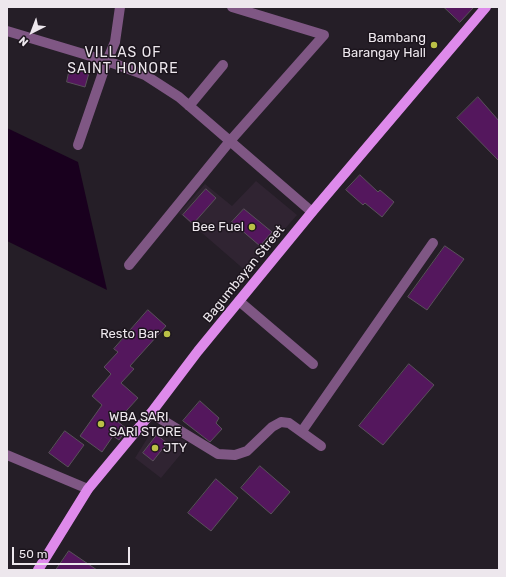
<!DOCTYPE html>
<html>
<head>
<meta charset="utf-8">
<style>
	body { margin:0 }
	#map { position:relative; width:506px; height:577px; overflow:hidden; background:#251e27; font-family:Rubik,sans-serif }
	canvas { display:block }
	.frame { position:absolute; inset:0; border:8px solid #ede7ed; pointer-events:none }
	.north { position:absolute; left:12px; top:12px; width:40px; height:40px; -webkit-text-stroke:3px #1c151d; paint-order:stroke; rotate:222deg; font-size:11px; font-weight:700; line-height:16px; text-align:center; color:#ede7ed }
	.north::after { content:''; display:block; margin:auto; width:14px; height:18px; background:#ede7ed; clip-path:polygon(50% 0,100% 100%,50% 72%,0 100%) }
	.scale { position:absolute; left:12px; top:547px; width:118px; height:18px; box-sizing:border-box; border:2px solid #ede7ed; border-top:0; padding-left:5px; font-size:12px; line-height:14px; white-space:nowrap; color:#ede7ed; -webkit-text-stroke:3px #1c151d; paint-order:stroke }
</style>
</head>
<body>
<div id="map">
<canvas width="506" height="577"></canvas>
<div class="frame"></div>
<div class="north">N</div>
<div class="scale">50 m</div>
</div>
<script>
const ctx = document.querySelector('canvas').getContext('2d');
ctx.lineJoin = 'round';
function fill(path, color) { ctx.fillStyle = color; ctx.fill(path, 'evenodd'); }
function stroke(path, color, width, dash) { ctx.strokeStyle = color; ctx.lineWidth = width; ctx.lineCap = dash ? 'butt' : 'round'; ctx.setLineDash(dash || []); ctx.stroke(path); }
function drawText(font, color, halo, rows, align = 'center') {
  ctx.font = font + ' Rubik,sans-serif'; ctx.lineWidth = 3; ctx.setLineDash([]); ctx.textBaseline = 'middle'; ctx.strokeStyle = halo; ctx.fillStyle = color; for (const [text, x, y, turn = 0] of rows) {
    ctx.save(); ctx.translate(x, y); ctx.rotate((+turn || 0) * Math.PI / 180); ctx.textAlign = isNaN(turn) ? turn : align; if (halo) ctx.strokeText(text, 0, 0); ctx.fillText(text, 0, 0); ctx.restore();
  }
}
fill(new Path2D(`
	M 256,181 L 297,215 L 247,272 L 179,213 L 205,184 L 232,206 Z
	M 155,426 L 190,443 L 161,478 L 135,458 Z`), '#302432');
fill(new Path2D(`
	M 7,128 L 78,162 L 107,290 L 7,241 Z`), '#19001e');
const building = new Path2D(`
	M 444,7 L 474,7 L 460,22 Z
	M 70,68 L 89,73 L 85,87 L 67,82 Z
	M 478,97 L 499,121 L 499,161 L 457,118 Z
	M 360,175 L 378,192 L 380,190 L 394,202 L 382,217 L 365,203 L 363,205 L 346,190 Z
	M 206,189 L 216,198 L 193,224 L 183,215 Z
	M 244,209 L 272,232 L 260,246 L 232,222 Z
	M 445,246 L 464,259 L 427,310 L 408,297 Z
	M 148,310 L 166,326 L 130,366 L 134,369 L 121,383 L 138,398 L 117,421 L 127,429 L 119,440 L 113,436 L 102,452 L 80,436 L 102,405 L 92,396 L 111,374 L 104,367 L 118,352 L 114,349 Z
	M 409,364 L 434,385 L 383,445 L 359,426 Z
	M 200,401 L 219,418 L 216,423 L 222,429 L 210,442 L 183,421 Z
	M 65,431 L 84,445 L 68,467 L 49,453 Z
	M 157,435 L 167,443 L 153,461 L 143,453 Z
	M 260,466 L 290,492 L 271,514 L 241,488 Z
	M 216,479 L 238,498 L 211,531 L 188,513 Z
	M 69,551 L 97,570 L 56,570 Z`);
fill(building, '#54175d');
stroke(building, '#5a515b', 1);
stroke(new Path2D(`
	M 7,31 L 107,61 L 145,75 L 179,97 L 312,212
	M 189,106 L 223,65
	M 78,145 L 107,61 L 115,42 L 120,7
	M 129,265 L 230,141 L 324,35 L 232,7
	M 239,301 L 313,364
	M 151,413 L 218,454 L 235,455 L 247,451 L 272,427 L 281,422 L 289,423 L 321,446
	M 302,431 L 433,243
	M 7,455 L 88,489`), '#7f5784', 10);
stroke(new Path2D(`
	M 38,570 L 88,489 L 151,413 L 198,351 L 312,212 L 486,7`), '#de8aeb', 10);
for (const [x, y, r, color] of [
	[434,45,4,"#bac046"],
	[252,227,4,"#bac046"],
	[167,334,4,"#bac046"],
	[101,424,4,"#bac046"],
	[155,448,4,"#bac046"]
]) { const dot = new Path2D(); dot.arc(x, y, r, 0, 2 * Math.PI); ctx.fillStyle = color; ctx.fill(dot); stroke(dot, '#1c151d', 1.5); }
drawText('13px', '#ede7ed', '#1c151d', [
	["Bambang",426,38],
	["Barangay Hall",426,53],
	["Bee Fuel",244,227],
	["Resto Bar",159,334],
	["WBA SARI",109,417,"left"],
	["SARI STORE",109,432,"left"],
	["JTY",163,448,"left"]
], 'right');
drawText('13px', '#ede7ed', '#1c151d', [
	["Bagumbayan Street",244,274,-51]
]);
ctx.letterSpacing = '1px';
drawText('14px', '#ede7ed', '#1c151d', [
	["VILLAS OF",123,53],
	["SAINT HONORE",123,69]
]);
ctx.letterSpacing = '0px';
</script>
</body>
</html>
